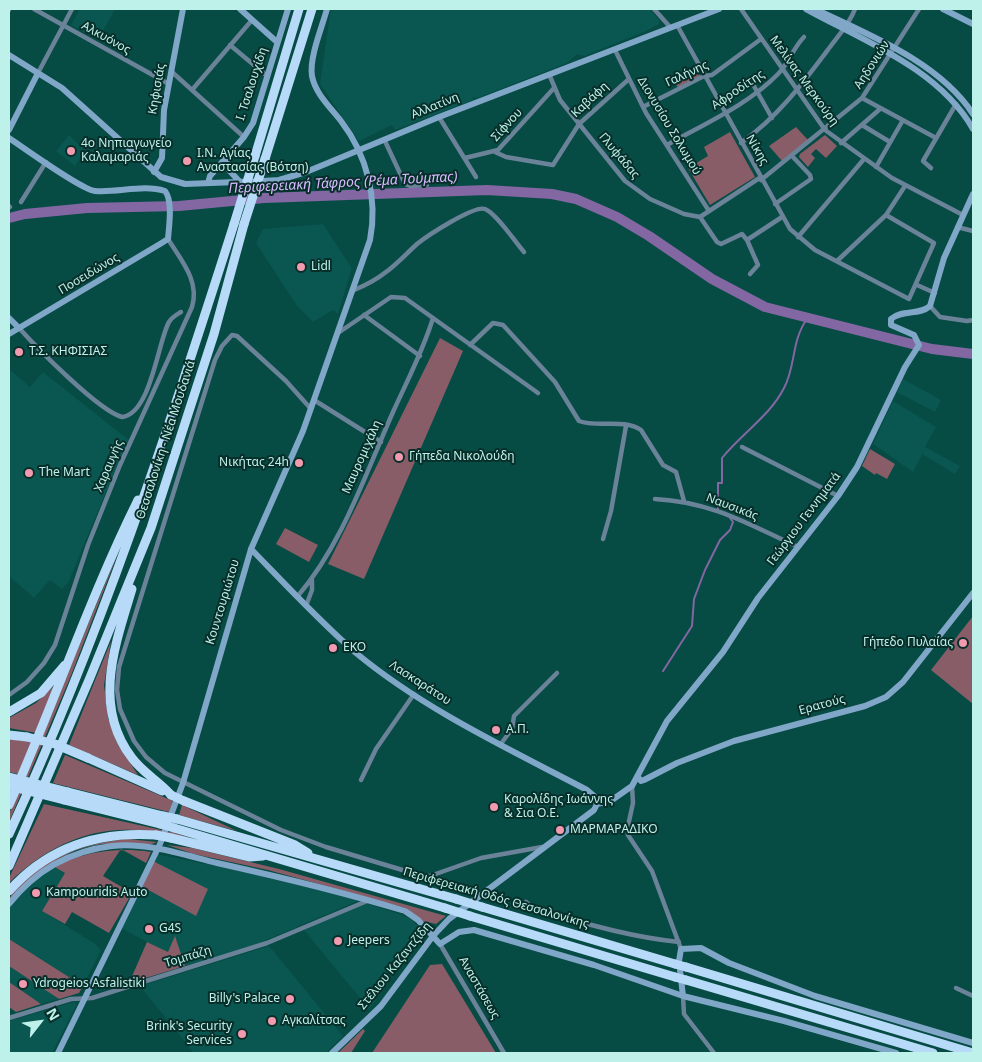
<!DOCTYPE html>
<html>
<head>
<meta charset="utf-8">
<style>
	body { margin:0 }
	#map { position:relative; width:982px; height:1062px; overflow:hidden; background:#074b45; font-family:"Noto Sans",sans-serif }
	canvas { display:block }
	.frame { position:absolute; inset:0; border:10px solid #bef1e9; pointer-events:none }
	.north { position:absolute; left:15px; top:997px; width:50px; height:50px; -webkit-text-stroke:4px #082e2a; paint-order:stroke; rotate:60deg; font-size:14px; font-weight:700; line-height:20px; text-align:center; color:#bef1e9 }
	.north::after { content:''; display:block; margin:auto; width:18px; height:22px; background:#bef1e9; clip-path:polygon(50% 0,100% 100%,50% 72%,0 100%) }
</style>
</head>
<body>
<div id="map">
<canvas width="982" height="1062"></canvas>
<div class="frame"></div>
<div class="north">N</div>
</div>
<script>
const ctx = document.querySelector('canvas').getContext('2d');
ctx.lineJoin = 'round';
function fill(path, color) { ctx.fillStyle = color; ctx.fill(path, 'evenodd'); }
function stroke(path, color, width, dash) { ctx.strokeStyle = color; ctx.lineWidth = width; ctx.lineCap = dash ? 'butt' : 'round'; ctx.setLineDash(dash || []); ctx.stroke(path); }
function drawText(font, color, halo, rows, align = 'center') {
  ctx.font = font + ' "Noto Sans",sans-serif'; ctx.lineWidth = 4; ctx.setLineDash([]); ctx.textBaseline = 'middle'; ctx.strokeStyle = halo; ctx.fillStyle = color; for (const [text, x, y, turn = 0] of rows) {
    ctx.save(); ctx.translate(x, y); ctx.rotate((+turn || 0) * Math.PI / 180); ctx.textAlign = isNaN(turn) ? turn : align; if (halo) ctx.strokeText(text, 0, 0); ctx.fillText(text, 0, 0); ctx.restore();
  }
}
fill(new Path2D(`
	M 80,9 L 115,9 L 98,40 L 71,25 Z
	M 331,9 L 650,9 L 660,21 L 659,24 L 646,31 L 584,56 L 577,54 L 567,63 L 477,98 L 473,97 L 473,100 L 395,130 L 392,125 L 359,141 L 320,84 Z
	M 69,135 L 85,151 L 75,166 L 56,151 Z
	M 323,224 L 351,267 L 351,271 L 338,314 L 333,310 L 313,322 L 297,306 L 256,243 L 263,229 Z
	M 9,369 L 30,387 L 43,372 L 130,441 L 103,499 L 69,581 L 62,589 L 50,580 L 34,598 L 9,576 Z
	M 903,379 L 941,400 L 935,412 L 897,392 Z
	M 893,401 L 936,427 L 925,447 L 960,466 L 955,474 L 922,454 L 913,472 L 873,444 Z
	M 156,854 L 239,871 L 360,900 L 259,943 L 185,966 L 175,937 L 168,953 L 121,928 L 141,886 L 196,915 L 153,861 Z
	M 53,866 L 65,873 L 42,911 L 94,943 L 101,950 L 83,986 L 9,939 L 9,908 L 17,896 Z
	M 366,903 L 402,915 L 411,919 L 418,927 L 377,989 L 374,986 L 368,992 L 376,1000 L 369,1009 L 304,930 Z
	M 269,946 L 343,1036 L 326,1053 L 194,1053 L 140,986 Z
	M 9,966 L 59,999 L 41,1004 L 9,982 Z
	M 74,1002 L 77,1004 L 52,1053 L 9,1053 L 9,1021 Z`), '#095750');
fill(new Path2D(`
	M 696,67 L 700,76 L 679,89 L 672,79 Z
	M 796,127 L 809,141 L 782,161 L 769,146 Z
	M 730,132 L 755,177 L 710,205 L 688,168 L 708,156 L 704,147 Z
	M 825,135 L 837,146 L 826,158 L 816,149 L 811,154 L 815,158 L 808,167 L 799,157 L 800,154 Z
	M 440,338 L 463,351 L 364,579 L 328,564 Z
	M 870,449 L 895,464 L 887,479 L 876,473 L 875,475 L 862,466 Z
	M 285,528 L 318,545 L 309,562 L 276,544 Z
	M 120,548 L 70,678 L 9,822 L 9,814 Z
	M 973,616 L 973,704 L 931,670 Z
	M 111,641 L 104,685 L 108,718 L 117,743 L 138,775 L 69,745 Z
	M 55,685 L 37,733 L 9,728 L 9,718 L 36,703 Z
	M 9,739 L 32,742 L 18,774 L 9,772 Z
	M 65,755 L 173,801 L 169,812 L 53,783 Z
	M 44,804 L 175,833 L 191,838 C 172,836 153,831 133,830 C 84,828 43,850 9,883 L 9,878 Z
	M 182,805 L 237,831 L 179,815 Z
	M 128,839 L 157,842 C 143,850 119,843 103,844 C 61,849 37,873 9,901 C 10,894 17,888 22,883 C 51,854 89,843 128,839 Z
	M 167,845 L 192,848 L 279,869 L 446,916 L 436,924 L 422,921 L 405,908 L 366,897 L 268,870 L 194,854 Z
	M 121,849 L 103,876 L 132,893 L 109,933 L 72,912 L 65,924 L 42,911 L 65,873 L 53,866 C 86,852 116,847 151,852 L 146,863 Z
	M 153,861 L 208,889 L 196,916 L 141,886 Z
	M 175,936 L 185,966 L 129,983 L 147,942 L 168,952 Z
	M 9,939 L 83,986 L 79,993 L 59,999 L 9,966 Z
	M 442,964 L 496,1053 L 372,1053 L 430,965 Z
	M 9,982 L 41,1004 L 16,1012 L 9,1007 Z
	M 363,1029 L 365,1031 L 351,1053 L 338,1053 Z`), '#895d67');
stroke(new Path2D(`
	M 718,509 L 718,483 L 722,483 L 722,458 C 741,434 770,416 784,388 C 796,366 791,341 807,319
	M 663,671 L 692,626 L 694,599 L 705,570 L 720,540 L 730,530 L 733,522 L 730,518`), '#8367a3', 2);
stroke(new Path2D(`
	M 9,218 L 25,214 L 87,208 L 179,206 L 264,198 L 487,190 L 552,194 L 576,199 L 617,217 L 649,236 L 712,279 L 765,307 L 932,349 L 973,354`), '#8367a3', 10);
stroke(new Path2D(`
	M 34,9 L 169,84
	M 654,9 L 670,27
	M 741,9 L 825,130 L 892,178 L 963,215
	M 9,10 L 9,9
	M 677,25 L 790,229 L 815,250 L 909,299 L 934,243 L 886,215
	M 230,45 L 267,76
	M 615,50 L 646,113 L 709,211
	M 172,72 L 244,137
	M 38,73 L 72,9
	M 549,74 L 560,100 L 625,181 L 650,199 L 684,214 L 700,217
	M 750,79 L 772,118
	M 192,90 L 252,20
	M 862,98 L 936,138
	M 643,107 L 704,76 L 712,75 L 761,39
	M 439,117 L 476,177
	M 862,125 L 890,142
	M 384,139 L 405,184 L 410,186 L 427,185
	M 741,143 C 778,117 803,83 830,47 C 839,35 850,23 855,9
	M 841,143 L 880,109
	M 667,145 C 704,124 748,105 778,74 C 789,63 793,48 804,37
	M 495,152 L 506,157 L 553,165 L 579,124 L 629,79
	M 465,158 L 498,150 L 554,88
	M 876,167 L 903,120
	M 931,168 L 923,161 L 956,104
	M 761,177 L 700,217 L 717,242 L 721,244 L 742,234 L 747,240 L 782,217
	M 761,180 L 862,98 L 919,9
	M 21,202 L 46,162
	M 775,204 L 811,179 L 810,175 L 792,156
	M 9,206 L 10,207
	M 957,227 L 973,231
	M 798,237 L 864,159
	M 747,240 L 758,265 L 750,274
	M 837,261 L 886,215 L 905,186
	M 917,285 L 935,293
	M 352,291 C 364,286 376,280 386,272 C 397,264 407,253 417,244 C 427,236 474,205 485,209 C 497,214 515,242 524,252
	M 930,306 L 940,317 L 967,321 L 973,320
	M 364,315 L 420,356
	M 19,328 C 37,348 99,411 122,417 C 151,414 158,341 169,322 C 172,317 176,315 181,312
	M 338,333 L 391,297 L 405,298 L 538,393
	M 470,345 L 493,323 L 503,325 L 555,382 L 579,421 C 598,428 624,418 641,430 L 663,465 L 676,472 L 684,501
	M 314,400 L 381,442
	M 311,409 L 286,381 L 237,336 L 232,335 L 222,346 L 215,360 L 119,667 L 117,690 L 120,709 L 134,741 L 146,757 L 165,773 L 281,830 L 326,847 L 419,875 L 430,876 L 481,858 L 542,847
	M 742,447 L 838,496
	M 655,499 C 712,502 748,524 798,547
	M 603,539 L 611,511 L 626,426
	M 297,597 C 342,545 365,475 393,412 C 407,381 423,351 433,318
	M 306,606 L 312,590 L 312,580
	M 9,695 L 27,682 L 44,663 L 55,645 L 88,545 L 120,465 L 192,307 C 200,281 181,260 168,239
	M 500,745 L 512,729 L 514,716 L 557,673
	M 361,780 L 376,749 L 414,694
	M 632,786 L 633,803 L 628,826 L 628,835 L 652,871 L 681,949
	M 526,902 L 532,907 C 580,923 629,937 679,942
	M 440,944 L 504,1053
	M 956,988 L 973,996
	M 683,996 L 684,1014 L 714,1053
	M 9,1018 L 71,999 L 92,998 L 267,943 L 367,901`), '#6b8398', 4.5);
stroke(new Path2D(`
	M 240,9 L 277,42
	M 806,9 C 864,41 939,69 973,129
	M 815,9 C 869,35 939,62 973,114
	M 943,9 L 973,24
	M 9,55 L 62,88 L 161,177 L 185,184 L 263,181 L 279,180 L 306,172 L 439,117 L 719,9
	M 9,130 L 38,73
	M 9,138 C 24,148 82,190 95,191 C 118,193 143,184 165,191 C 173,201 169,226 168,239 L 160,244 L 9,334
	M 227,157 L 227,168 L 239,181
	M 154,172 L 162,158 L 164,110 L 183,9
	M 208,183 L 210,176 L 244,137 L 253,123 L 288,9
	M 9,318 L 19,328
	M 251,549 C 285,584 319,621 356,653 C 425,710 509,749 587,790 L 594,796 L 597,804
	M 638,777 L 641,781 L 644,780 L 677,763 L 734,741 L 865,706 L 886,697 L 903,682 L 973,593
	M 597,804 L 612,800 L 632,786 L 667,721 L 723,652 L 758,598 L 838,496 L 857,467 L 905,367 L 919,345 L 914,335 L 891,325 L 891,319 C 902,309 919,316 930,306 L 944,258 L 973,194
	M 9,904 C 35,871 69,851 112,846 C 146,842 184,855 217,863 C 280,877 343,892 405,911 L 418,920 L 440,944 L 459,932 L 474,930 L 594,965 L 683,996 L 784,1021 L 896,1053
	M 683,996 L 679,961 L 681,949 L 701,948 L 729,963 L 815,996 L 973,1043
	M 58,1053 L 160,844 L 183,783 L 251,549 L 303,431 L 370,240 C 378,199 367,155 341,121 C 330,107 315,93 312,76 C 309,58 322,27 327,9
	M 332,1053 L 381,1006 L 433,936 L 449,919 L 594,810 L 597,804`), '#81a7c8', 6);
stroke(new Path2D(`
	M 255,156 L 299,9
	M 265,159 L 312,9
	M 132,589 C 115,645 92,706 132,758 C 143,773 159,781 171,795
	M 9,712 L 41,693 L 65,665
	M 9,735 L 27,737
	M 88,758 L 162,791
	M 68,792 L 163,816
	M 64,800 L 160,824
	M 184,801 L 295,845 L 308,853
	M 9,805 C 54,704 89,599 138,500
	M 177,819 L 456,899
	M 174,828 L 445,908
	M 9,834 C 100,637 168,431 234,224
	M 171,838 L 250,857 L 263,856
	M 9,866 L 89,680 L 151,528 L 214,334 L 244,224
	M 9,891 C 48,847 98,831 156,835
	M 482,907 L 675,964
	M 470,916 L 675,977
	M 686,967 L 973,1053
	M 686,980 L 933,1053`), '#b7daf9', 9);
stroke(new Path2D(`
	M 234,224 L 255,156
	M 244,224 L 265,159
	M 27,737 L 55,744 L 88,758
	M 9,777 L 68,792
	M 9,786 L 64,800
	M 171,795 L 184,801
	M 163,816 L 177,819
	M 160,824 L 174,828
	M 156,835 L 171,838
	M 456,899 L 482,907
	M 445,908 L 470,916
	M 675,964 L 686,967
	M 675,977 L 686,980`), '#b7daf9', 9);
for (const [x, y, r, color] of [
	[71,151,5,"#f29aaf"],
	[187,161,5,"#f29aaf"],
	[301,267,5,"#f29aaf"],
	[19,352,5,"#f29aaf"],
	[399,457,5,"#f29aaf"],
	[299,463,5,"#f29aaf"],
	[29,473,5,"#f29aaf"],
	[963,643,5,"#f29aaf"],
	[333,648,5,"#f29aaf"],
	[496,730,5,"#f29aaf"],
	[494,807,5,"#f29aaf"],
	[560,830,5,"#f29aaf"],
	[36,893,5,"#f29aaf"],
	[149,929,5,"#f29aaf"],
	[338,941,5,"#f29aaf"],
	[23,984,5,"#f29aaf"],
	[290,999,5,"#f29aaf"],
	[272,1021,5,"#f29aaf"],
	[242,1034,5,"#f29aaf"]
]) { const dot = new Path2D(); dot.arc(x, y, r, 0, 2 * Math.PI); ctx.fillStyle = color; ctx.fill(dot); stroke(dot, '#082e2a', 2); }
drawText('12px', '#bef1e9', '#082e2a', [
	["Αλκυόνος",106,38,29],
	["Αηδονιών",872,65,-57],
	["Γαλήνης",687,74,-25],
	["Μελίνας Μερκούρη",804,81,54],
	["Ι. Τσαλουχίδη",252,84,-72],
	["Κηφισιάς",157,89,-80],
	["Αφροδίτης",738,90,-34],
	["Καβάφη",590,100,-43],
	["Αλλατίνη",435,106,-22],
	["Σίφνου",507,125,-48],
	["Διονυσίου Σολωμού",669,126,59],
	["Νίκης",757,150,60],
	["Γλυφάδας",619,156,50],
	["Ποσειδώνος",89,274,-31],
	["Θεσσαλονίκη - Νέα Μουδανιά",166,440,-72],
	["Μαυρομιχάλη",362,457,-66],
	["Χαραυγής",109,466,-67],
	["Ναυσικάς",732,507,21],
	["Γεώργιου Γεννηματά",804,519,-53],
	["Κουντουριώτου",223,602,-73],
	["Λασκαράτου",420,683,33],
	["Ερατούς",822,705,-15],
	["Περιφερειακή Οδός Θεσσαλονίκης",496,898,16],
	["Τομπάζη",188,957,-17],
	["Στέλιου Καζαντζίδη",395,966,-51],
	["Αναστάσεως",479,988,60]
]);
drawText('12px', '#bef1e9', '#082e2a', [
	["4ο Νηπιαγωγείο",81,144],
	["Καλαμαριάς",81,158],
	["Ι.Ν. Αγίας",197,154],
	["Αναστασίας (Βότση)",197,168],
	["Lidl",311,267],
	["Τ.Σ. ΚΗΦΙΣΙΑΣ",29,352],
	["Γήπεδα Νικολούδη",409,457],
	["Νικήτας 24h",289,463,"right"],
	["The Mart",39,473],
	["Γήπεδο Πυλαίας",953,643,"right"],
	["EKO",343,648],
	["Α.Π.",506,730],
	["Καρολίδης Ιωάννης",504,800],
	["& Σια Ο.Ε.",504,814],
	["ΜΑΡΜΑΡΑΔΙΚΟ",570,830],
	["Kampouridis Auto",46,893],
	["G4S",159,929],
	["Jeepers",348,941],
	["Ydrogeios Asfalistiki",33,984],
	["Billy's Palace",280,999,"right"],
	["Αγκαλίτσας",282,1021],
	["Brink's Security",232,1027,"right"],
	["Services",232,1041,"right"]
], 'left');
drawText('italic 14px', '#d8baff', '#082e2a', [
	["Περιφερειακή Τάφρος (Ρέμα Τούμπας)",343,183,-3]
]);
</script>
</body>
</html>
